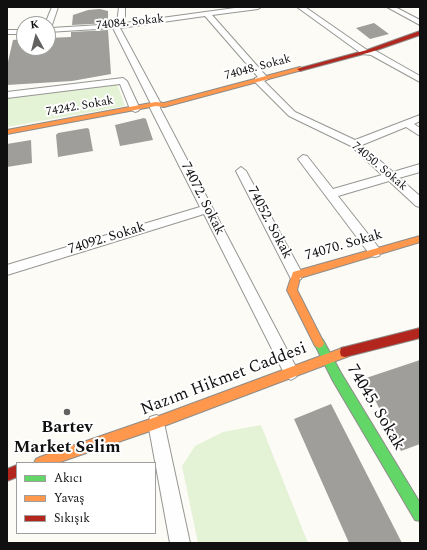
<!DOCTYPE html>
<html>
<head>
<meta charset="utf-8">
<style>
	body { margin:0 }
	#map { position:relative; width:427px; height:550px; overflow:hidden; background:#fcfbf5; font-family:Spectral,serif }
	canvas { display:block }
	.frame { position:absolute; inset:0; border:8px solid #101010; pointer-events:none }
	.legend { position:absolute; left:16px; top:462px; width:140px; height:72px; box-sizing:border-box; background:#fff; border:1px solid #9f9f9f; margin:0; padding:5px 7px; list-style:none; font-size:12px; color:#101010 }
	.legend li { display:flex; align-items:center; gap:8px; height:20px }
	.legend b { width:20px; border:1px solid #9f9f9f }
	.north { position:absolute; left:16px; top:16px; width:40px; height:40px; box-sizing:border-box; background:#fff; border:1px solid #9f9f9f; border-radius:50%; rotate:353deg; font-size:11px; font-weight:700; line-height:16px; text-align:center; color:#101010 }
	.north::after { content:''; display:block; margin:auto; width:14px; height:18px; background:#636260; clip-path:polygon(50% 0,100% 100%,50% 72%,0 100%) }
</style>
</head>
<body>
<div id="map">
<canvas width="427" height="550"></canvas>
<div class="frame"></div>
<ul class="legend">
<li><b style="height:5px;background:#63d668"></b>Akıcı</li>
<li><b style="height:5px;background:#ff974d"></b>Yavaş</li>
<li><b style="height:5px;background:#b3261e"></b>Sıkışık</li>
</ul>
<div class="north">K</div>
</div>
<script>
const ctx = document.querySelector('canvas').getContext('2d');
ctx.lineJoin = 'round';
function fill(path, color) { ctx.fillStyle = color; ctx.fill(path, 'evenodd'); }
function stroke(path, color, width, dash) { ctx.strokeStyle = color; ctx.lineWidth = width; ctx.lineCap = dash ? 'butt' : 'round'; ctx.setLineDash(dash || []); ctx.stroke(path); }
function drawText(font, color, halo, rows, align = 'center') {
  ctx.font = font + ' Spectral,serif'; ctx.lineWidth = 4; ctx.setLineDash([]); ctx.textBaseline = 'middle'; ctx.strokeStyle = halo; ctx.fillStyle = color; for (const [text, x, y, turn = 0] of rows) {
    ctx.save(); ctx.translate(x, y); ctx.rotate((+turn || 0) * Math.PI / 180); ctx.textAlign = isNaN(turn) ? turn : align; if (halo) ctx.strokeText(text, 0, 0); ctx.fillText(text, 0, 0); ctx.restore();
  }
}
fill(new Path2D(`
	M 117,84 L 125,106 L 7,127 L 7,98 Z
	M 261,425 L 308,543 L 198,543 L 182,466 L 195,446 L 223,432 Z`), '#e4f2d5');
fill(new Path2D(`
	M 100,9 L 108,11 L 108,23 L 72,25 L 73,15 L 88,10 Z
	M 374,23 L 389,34 L 370,39 L 356,28 Z
	M 108,30 L 111,74 L 72,81 L 7,85 L 7,66 L 13,40 L 24,39 L 24,48 L 48,48 L 48,38 L 71,37 L 71,32 Z
	M 144,118 L 146,119 L 153,140 L 120,146 L 115,125 Z
	M 87,128 L 89,129 L 93,151 L 58,157 L 56,135 L 58,133 Z
	M 31,140 L 32,163 L 7,167 L 7,144 Z
	M 420,360 L 420,444 L 401,451 L 373,396 L 369,397 L 360,380 Z
	M 331,404 L 402,543 L 349,543 L 294,419 Z`), '#a09e9a');
const street = new Path2D(`
	M 52,7 L 58,7 L 51,28 L 117,24 L 119,7 L 125,7 L 125,23 L 242,7 L 261,7 L 258,9 L 212,15 L 267,77 L 268,79 L 264,81 L 295,112 L 355,140 L 420,115 L 420,121 L 414,124 L 420,128 L 420,136 L 406,127 L 362,145 L 393,172 L 420,164 L 420,172 L 399,178 L 420,196 L 420,207 L 416,206 L 389,181 L 338,196 L 379,248 L 381,252 L 379,256 L 375,257 L 371,256 L 298,159 L 303,155 L 307,156 L 333,189 L 382,175 L 351,146 L 289,116 L 255,82 L 255,78 L 258,77 L 205,16 L 120,28 L 161,104 L 160,108 L 296,367 L 299,372 L 296,377 L 291,380 L 286,377 L 204,214 L 7,275 L 7,265 L 200,207 L 150,108 L 151,104 L 113,28 L 48,32 L 48,24 L 45,24 Z
	M 297,7 L 305,7 L 367,50 L 376,51 L 420,76 L 420,82 L 371,55 L 362,54 Z
	M 387,7 L 395,7 L 420,20 L 420,25 Z
	M 7,30 L 24,30 L 24,34 L 7,34 Z
	M 123,78 L 127,81 L 140,109 L 138,111 L 135,112 L 130,109 L 120,84 L 7,98 L 7,92 Z
	M 241,167 L 246,171 L 301,271 L 302,275 L 301,279 L 296,281 L 291,279 L 236,171 Z
	M 156,415 L 162,417 L 164,423 L 190,543 L 170,543 L 148,423 L 150,417 Z`);
const fast = new Path2D(`
	M 319,338 L 323,340 L 341,373 L 420,503 L 420,521 L 415,520 L 333,381 L 314,343 L 315,340 Z`);
const slow = new Path2D(`
	M 300,67 L 303,69 L 302,70 L 164,107 L 156,106 L 7,134 L 7,130 L 156,102 L 164,103 Z
	M 420,236 L 420,242 L 300,278 L 297,290 L 324,343 L 323,346 L 319,348 L 315,346 L 287,290 L 293,272 Z
	M 345,347 L 349,348 L 350,352 L 349,356 L 156,429 L 57,463 L 34,463 L 36,459 L 40,457 L 156,417 Z`);
const jam = new Path2D(`
	M 420,31 L 420,35 L 371,52 L 300,71 L 297,69 L 367,50 Z
	M 420,328 L 420,338 L 345,357 L 341,356 L 340,352 L 341,348 L 345,347 Z
	M 17,465 L 17,477 L 7,481 L 7,469 Z`);
stroke(street, '#969693', 2);
stroke(fast, '#8d8c8a', 2);
stroke(slow, '#8d8c8a', 2);
stroke(jam, '#8d8c8a', 2);
fill(street, '#fffefe');
fill(fast, '#63d668');
fill(slow, '#ff974d');
fill(jam, '#b3261e');
for (const [x, y, r, color] of [
	[67,412,4,"#636260"]
]) { const dot = new Path2D(); dot.arc(x, y, r, 0, 2 * Math.PI); ctx.fillStyle = color; ctx.fill(dot); stroke(dot, '#fff', 1.5); }
drawText('12px', '#101010', '#fff', [
	["74084. Sokak",130,23,-6],
	["74048. Sokak",258,68,-15],
	["74242. Sokak",80,107,-10],
	["74050. Sokak",379,167,40]
]);
drawText('14px', '#101010', '#fff', [
	["74072. Sokak",202,199,63],
	["74052. Sokak",269,223,62],
	["74092. Sokak",107,239,-17],
	["74070. Sokak",344,246,-16]
]);
drawText('17px', '#101010', '#fff', [
	["Nazım Hikmet Caddesi",224,380,-21],
	["74045. Sokak",375,408,59]
]);
drawText('bold 17px', '#101010', '#fff', [
	["Bartev",67,429],
	["Market Selim",67,449]
]);
</script>
</body>
</html>
